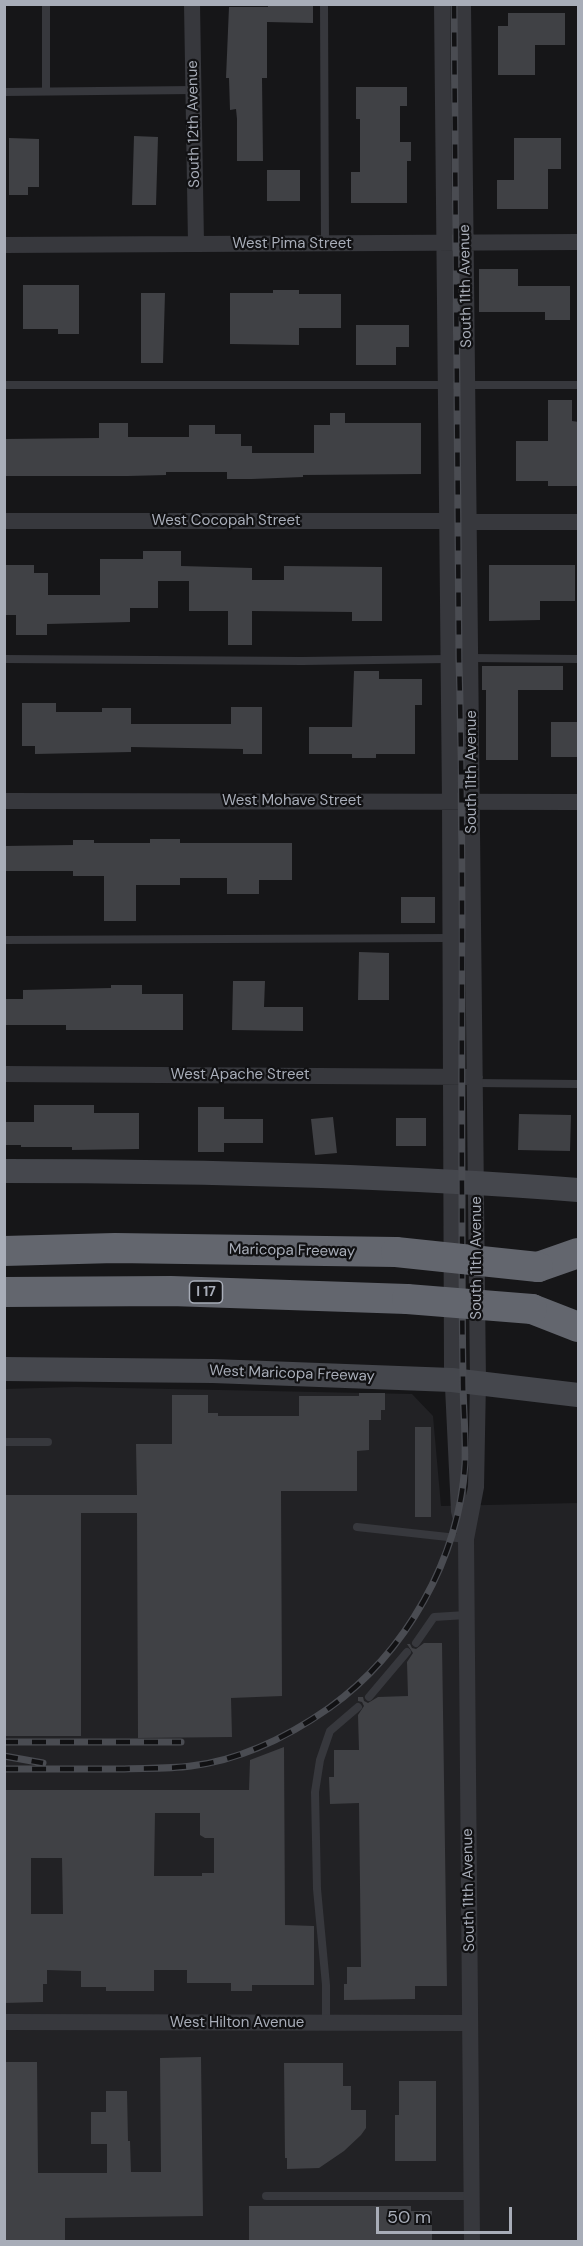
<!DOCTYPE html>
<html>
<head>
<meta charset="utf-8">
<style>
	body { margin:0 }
	#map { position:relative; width:583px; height:2246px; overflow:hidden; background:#161618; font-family:"DM Sans",sans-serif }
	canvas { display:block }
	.frame { position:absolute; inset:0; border:6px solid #a8adb8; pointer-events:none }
	.scale { position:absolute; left:376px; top:2207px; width:136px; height:27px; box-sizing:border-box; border:3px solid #a8adb8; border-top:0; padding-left:8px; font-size:18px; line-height:21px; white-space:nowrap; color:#a8adb8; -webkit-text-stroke:4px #111113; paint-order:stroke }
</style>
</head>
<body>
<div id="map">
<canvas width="583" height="2246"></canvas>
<div class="frame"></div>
<div class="scale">50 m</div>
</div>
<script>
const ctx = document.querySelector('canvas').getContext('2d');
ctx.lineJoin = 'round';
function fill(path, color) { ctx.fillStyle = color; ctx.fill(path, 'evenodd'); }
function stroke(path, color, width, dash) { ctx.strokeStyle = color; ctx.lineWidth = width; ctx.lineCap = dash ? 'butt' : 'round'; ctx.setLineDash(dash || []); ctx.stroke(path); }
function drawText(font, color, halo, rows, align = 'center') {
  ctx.font = font + ' "DM Sans",sans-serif'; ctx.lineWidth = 4.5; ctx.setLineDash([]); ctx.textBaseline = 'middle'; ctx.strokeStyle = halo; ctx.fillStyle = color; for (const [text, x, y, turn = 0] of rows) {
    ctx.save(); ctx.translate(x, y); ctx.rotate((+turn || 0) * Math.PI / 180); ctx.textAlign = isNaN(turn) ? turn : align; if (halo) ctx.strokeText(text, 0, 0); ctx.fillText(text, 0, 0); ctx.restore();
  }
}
fill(new Path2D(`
	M 75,1387 L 412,1394 L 433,1416 L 441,1506 L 578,1503 L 578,2241 L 5,2241 L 4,1389 Z`), '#222225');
fill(new Path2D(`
	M 268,4 L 313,4 L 313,23 L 267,22 L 267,78 L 262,78 L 263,161 L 237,161 L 237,119 L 236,109 L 230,110 L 229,78 L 226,78 L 229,7 L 268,7 Z
	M 508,13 L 565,13 L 565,45 L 535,45 L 535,75 L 498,75 L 498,26 L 508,26 Z
	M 356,87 L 407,87 L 407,106 L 400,106 L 400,142 L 411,142 L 411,161 L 407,161 L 407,203 L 351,203 L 351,172 L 360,172 L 360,119 L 356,119 Z
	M 134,136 L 158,137 L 156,205 L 132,205 Z
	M 9,138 L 39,139 L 39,187 L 28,187 L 28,195 L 9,195 Z
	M 514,138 L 561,138 L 561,169 L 548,169 L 548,209 L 497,209 L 497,180 L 514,180 Z
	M 267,170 L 300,170 L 300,201 L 267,201 Z
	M 479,269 L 518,269 L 518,286 L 570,286 L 570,320 L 545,320 L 545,312 L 479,312 Z
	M 23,285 L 79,285 L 79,334 L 58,334 L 58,329 L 23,329 Z
	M 273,290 L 299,290 L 299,294 L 341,294 L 341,328 L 299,328 L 299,345 L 230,344 L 230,293 L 273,293 Z
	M 141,293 L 165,293 L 163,363 L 141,363 Z
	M 356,325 L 409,325 L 409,347 L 396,347 L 396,365 L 356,365 Z
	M 548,400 L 572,400 L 572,421 L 579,422 L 579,486 L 548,486 L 548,481 L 516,481 L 516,441 L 548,441 Z
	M 330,413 L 345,413 L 345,423 L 421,423 L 421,474 L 303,475 L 303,477 L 252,479 L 227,479 L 227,472 L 166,472 L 166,475 L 128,476 L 4,476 L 4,439 L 99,438 L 99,423 L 128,423 L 128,437 L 189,437 L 189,425 L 215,425 L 215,434 L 241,434 L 241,446 L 252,446 L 252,453 L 314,453 L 314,425 L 330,425 Z
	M 143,551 L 181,551 L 181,566 L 252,568 L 252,580 L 284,580 L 284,566 L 382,567 L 382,621 L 352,621 L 352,612 L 252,611 L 252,645 L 228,645 L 228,611 L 189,611 L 189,581 L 158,581 L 158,608 L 130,608 L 130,622 L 47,624 L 47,635 L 16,635 L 16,615 L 4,615 L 4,565 L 34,565 L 34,573 L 48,573 L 48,595 L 100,595 L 100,559 L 143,559 Z
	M 489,565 L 575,565 L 575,601 L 540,601 L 540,620 L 489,621 Z
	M 482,666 L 563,666 L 563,690 L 518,690 L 518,760 L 486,760 L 486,690 L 482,690 Z
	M 354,671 L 379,671 L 379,679 L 422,679 L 422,705 L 415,705 L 415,754 L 376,754 L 376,758 L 352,758 L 352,754 L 309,754 L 309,727 L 352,727 Z
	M 22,703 L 56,703 L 56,712 L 102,712 L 102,708 L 131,708 L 131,724 L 231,724 L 231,707 L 262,707 L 262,754 L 243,754 L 243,749 L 131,747 L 131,752 L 35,754 L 35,746 L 22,746 Z
	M 551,722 L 579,722 L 579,757 L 551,757 Z
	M 150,839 L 180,839 L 180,843 L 292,843 L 292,880 L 259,880 L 259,894 L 227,894 L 227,878 L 180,878 L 180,885 L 136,885 L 136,921 L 104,921 L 104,876 L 73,876 L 73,871 L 4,871 L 4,846 L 73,845 L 73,840 L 94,840 L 94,843 L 150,843 Z
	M 401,897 L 435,897 L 435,923 L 401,923 Z
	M 359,952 L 389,953 L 389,1000 L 358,1000 Z
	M 233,981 L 265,981 L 264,1007 L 303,1007 L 303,1031 L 232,1030 Z
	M 111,985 L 142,985 L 142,994 L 183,994 L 183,1030 L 66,1030 L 66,1025 L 4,1025 L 4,999 L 23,999 L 23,990 L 111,988 Z
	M 34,1105 L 94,1105 L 94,1113 L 139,1113 L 139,1149 L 72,1150 L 72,1147 L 21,1147 L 21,1145 L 4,1145 L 4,1122 L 34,1122 Z
	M 198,1107 L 224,1107 L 224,1119 L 263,1119 L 263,1143 L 224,1143 L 224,1152 L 198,1152 Z
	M 519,1114 L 571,1115 L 570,1151 L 518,1150 Z
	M 333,1117 L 337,1153 L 315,1155 L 311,1119 Z
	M 396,1118 L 426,1118 L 426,1146 L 396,1146 Z
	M 359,1393 L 385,1393 L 385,1410 L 381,1410 L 381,1420 L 369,1420 L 369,1450 L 357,1451 L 357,1491 L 281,1491 L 282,1696 L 231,1698 L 232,1737 L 138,1738 L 137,1513 L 81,1513 L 81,1736 L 4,1736 L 4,1495 L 137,1495 L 136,1444 L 172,1444 L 172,1395 L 208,1395 L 208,1413 L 218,1413 L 218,1416 L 299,1416 L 299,1396 L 359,1396 Z
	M 415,1427 L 431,1427 L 431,1517 L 415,1517 Z
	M 424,1643 L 442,1643 L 447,1986 L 415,1986 L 415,1999 L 344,2000 L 344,1984 L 347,1984 L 347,1967 L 361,1967 L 359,1803 L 330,1804 L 329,1777 L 334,1777 L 334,1750 L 359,1750 L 358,1715 L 364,1706 L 362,1702 L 358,1701 L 358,1697 L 363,1697 L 364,1701 L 368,1703 L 378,1697 L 408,1696 L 407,1662 L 413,1653 L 407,1644 L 410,1644 L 412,1648 L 416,1649 Z
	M 284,1747 L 285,1925 L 314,1926 L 314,1985 L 252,1985 L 252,1991 L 231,1991 L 231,1983 L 187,1983 L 187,1970 L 154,1970 L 154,1991 L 106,1991 L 106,1987 L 81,1987 L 81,1971 L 47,1970 L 47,1984 L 43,1984 L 43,2002 L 4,2003 L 4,1790 L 249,1790 L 250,1760 ZM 155,1813 L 200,1813 L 200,1835 L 205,1838 L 214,1838 L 214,1873 L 202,1873 L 202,1876 L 154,1876 ZM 31,1858 L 62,1858 L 63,1914 L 31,1914 Z
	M 201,2057 L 203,2216 L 65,2218 L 65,2241 L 4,2241 L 4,2062 L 37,2062 L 38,2173 L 107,2173 L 107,2144 L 91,2144 L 91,2112 L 106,2112 L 106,2091 L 127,2091 L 128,2141 L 130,2141 L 131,2172 L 161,2172 L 160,2058 Z
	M 284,2063 L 343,2063 L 343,2086 L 351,2086 L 351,2110 L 366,2110 L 366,2128 L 361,2135 L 344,2151 L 319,2168 L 287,2169 L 287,2158 L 285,2158 Z
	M 399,2081 L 436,2081 L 436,2161 L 395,2161 L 395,2115 L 399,2115 Z
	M 249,2206 L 411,2206 L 411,2211 L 432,2211 L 432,2241 L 249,2241 Z`), '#404145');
stroke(new Path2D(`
	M 46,4 L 46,90
	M 324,4 L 325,244
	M 4,92 L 194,90
	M 4,385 L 578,385
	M 471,658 L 578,659
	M 4,659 L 302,661 L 448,659
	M 4,940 L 450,938
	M 475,1083 L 578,1084
	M 4,1442 L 48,1442
	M 357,1527 L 466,1539
	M 416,1643 L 434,1617 L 466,1615
	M 369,1697 L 407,1652
	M 326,2023 L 326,1985 L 317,1889 L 315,1792 L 320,1760 L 330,1731 L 358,1707
	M 266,2196 L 472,2196`), '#37383d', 8);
stroke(new Path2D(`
	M 192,4 L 196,244
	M 442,4 L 450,801 L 452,1366 L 459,1511 L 465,1535
	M 463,4 L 478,1381 L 476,1487 L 466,1539 L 472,2242
	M 4,245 L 578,242
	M 4,521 L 447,521
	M 470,522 L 578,522
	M 4,801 L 578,802
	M 4,1074 L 475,1077
	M 4,2022 L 470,2023`), '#37383d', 16);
stroke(new Path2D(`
	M 4,1171 C 196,1171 388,1175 578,1190
	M 4,1369 L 213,1371 L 452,1380 L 578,1395`), '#45474d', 24);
stroke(new Path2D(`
	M 4,1251 L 115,1248 L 396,1252
	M 538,1267 L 578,1253
	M 4,1292 L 171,1291 L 407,1299
	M 532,1309 L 578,1327`), '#63666e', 30);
const rail = new Path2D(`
	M 4,1742 L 181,1742
	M 4,1756 L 43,1763
	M 4,1769 C 43,1769 81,1769 120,1769 C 143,1768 168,1769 191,1766 C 241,1760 289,1736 329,1708 C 406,1653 459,1559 465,1464 C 466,1436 463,1407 463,1378 C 462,1318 462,1258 462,1198 C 461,1018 464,838 459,659 L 454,4`);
stroke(rail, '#4a4c52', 7);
stroke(rail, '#111113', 4.5, [14]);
stroke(new Path2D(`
	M 396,1252 L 538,1267
	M 407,1299 L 532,1309`), '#63666e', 30);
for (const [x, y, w] of [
	[206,1292,33]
]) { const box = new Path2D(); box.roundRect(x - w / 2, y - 11, w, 22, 4.5); ctx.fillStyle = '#111113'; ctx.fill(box); stroke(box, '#a8adb8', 1.5); }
drawText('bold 14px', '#a8adb8', null, [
	["I 17",206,1292]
]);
drawText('15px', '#a8adb8', '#111113', [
	["South 12th Avenue",194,124,-91],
	["West Pima Street",292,244],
	["South 11th Avenue",466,286,-91],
	["West Cocopah Street",226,521],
	["South 11th Avenue",472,772,-90],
	["West Mohave Street",292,801],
	["West Apache Street",240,1075],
	["Maricopa Freeway",292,1251,1],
	["South 11th Avenue",477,1258,-90],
	["West Maricopa Freeway",292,1374,2],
	["South 11th Avenue",469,1890,-91],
	["West Hilton Avenue",237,2023]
]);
</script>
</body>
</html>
